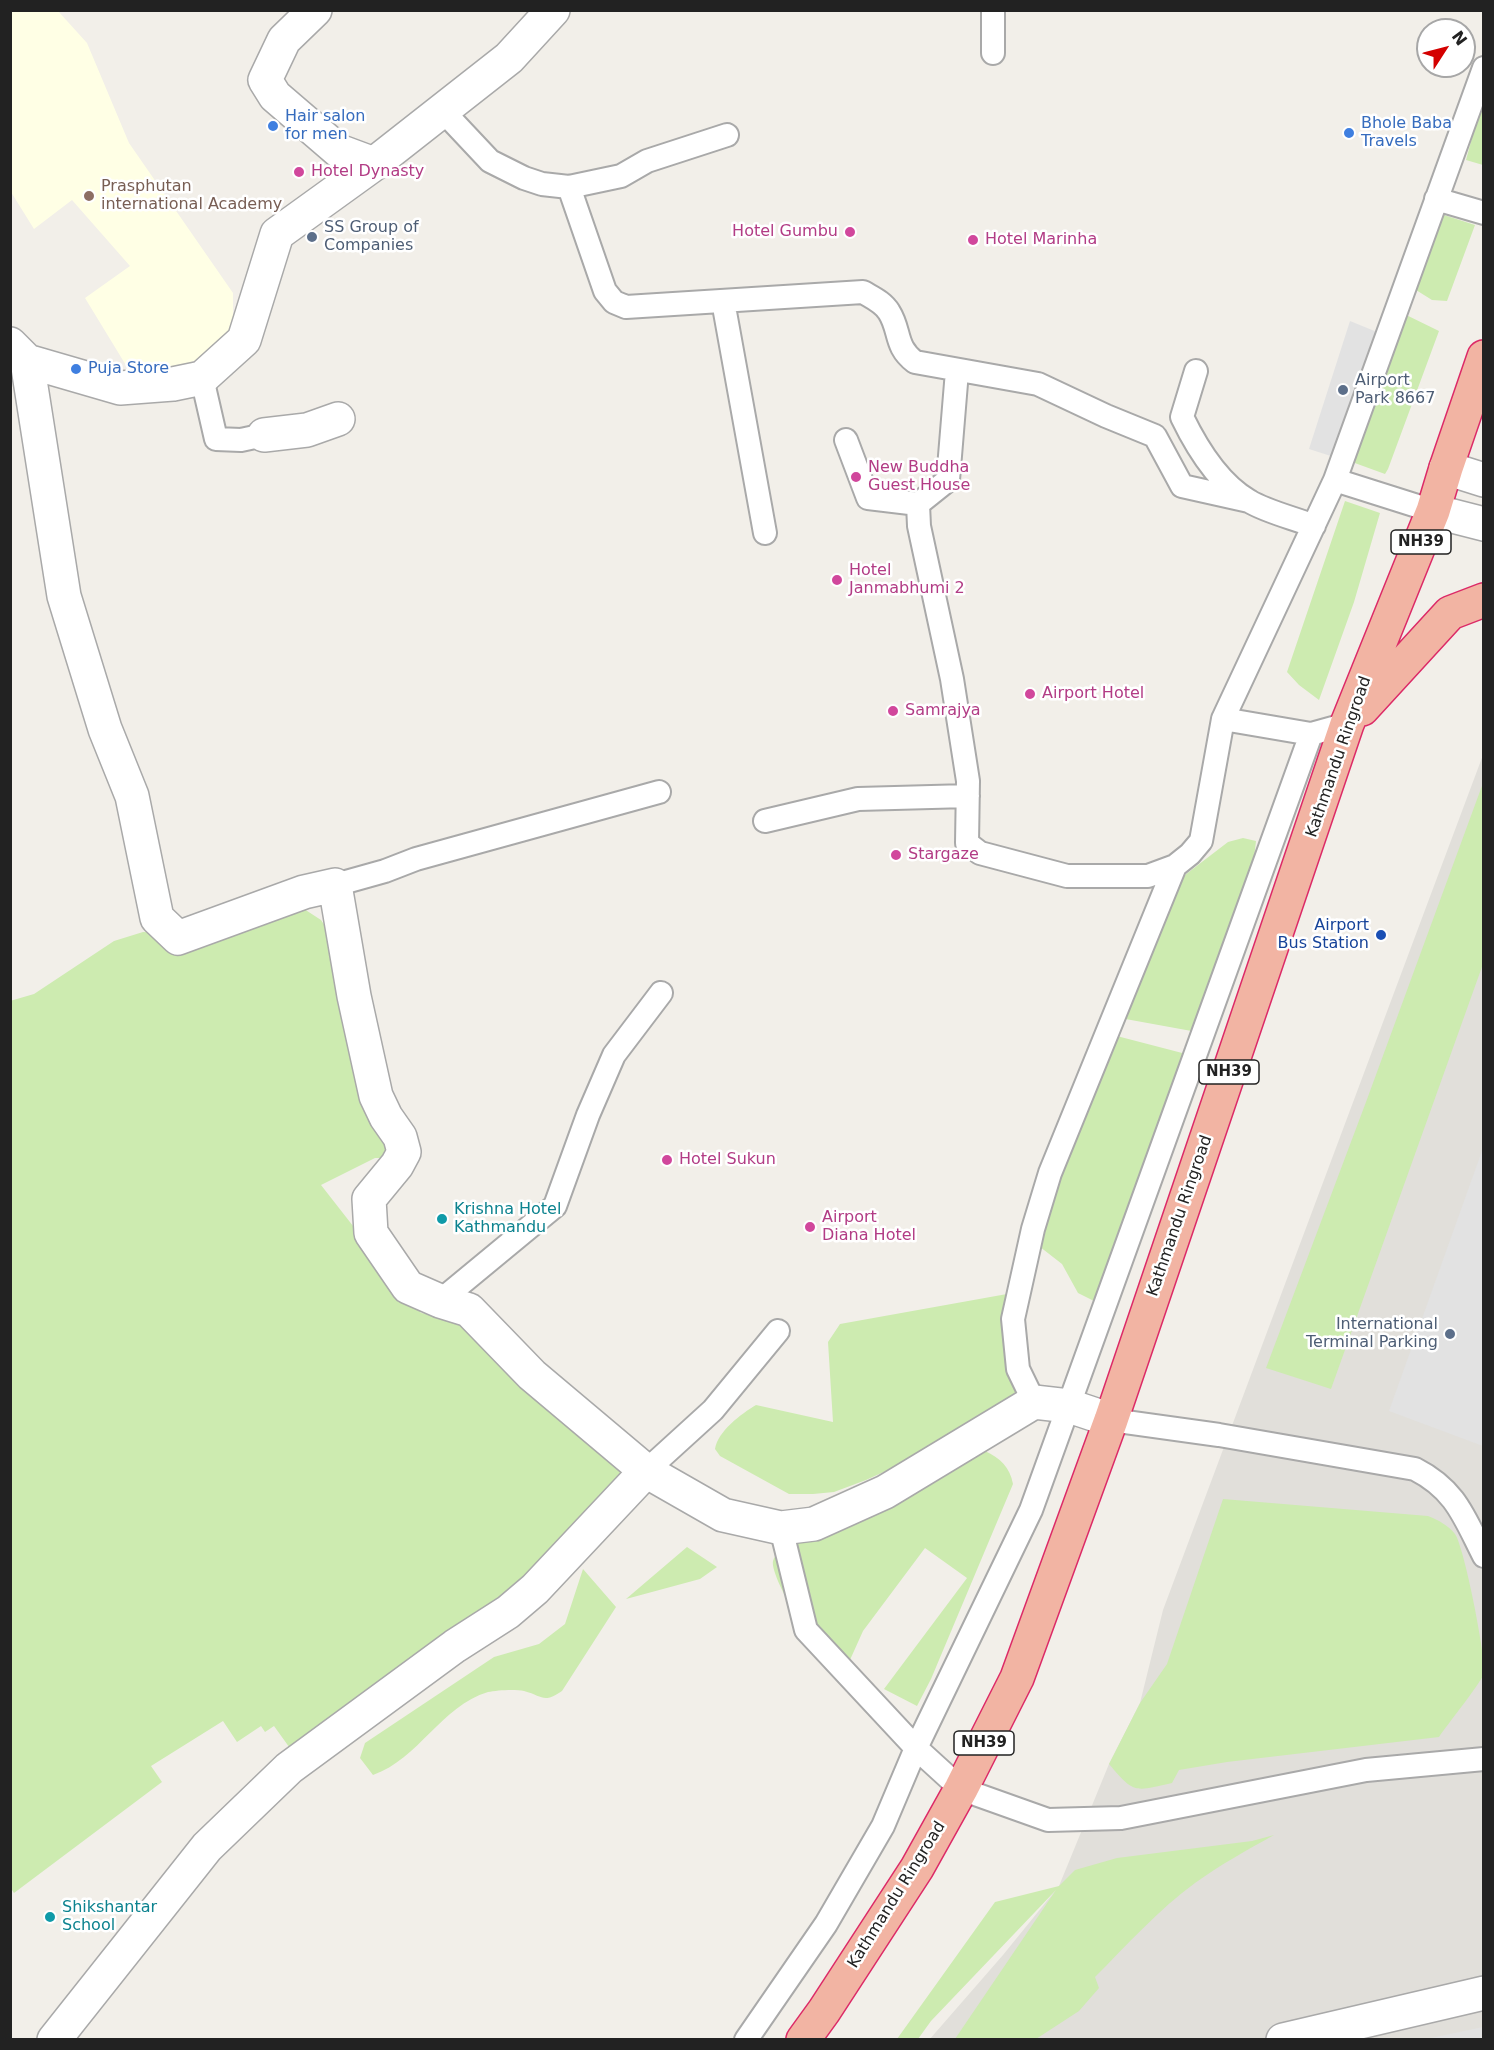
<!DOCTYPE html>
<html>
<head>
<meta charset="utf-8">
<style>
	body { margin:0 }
	#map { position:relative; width:1494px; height:2050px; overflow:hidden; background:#f2efe9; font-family:"DejaVu Sans",sans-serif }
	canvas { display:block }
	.frame { position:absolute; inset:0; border:12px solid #222; pointer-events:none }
	.north { position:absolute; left:1416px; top:18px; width:60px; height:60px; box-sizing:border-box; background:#fff; border:2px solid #a7a7a7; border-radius:50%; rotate:54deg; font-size:16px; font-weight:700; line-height:24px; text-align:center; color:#222 }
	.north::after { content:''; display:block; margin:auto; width:21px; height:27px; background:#d40000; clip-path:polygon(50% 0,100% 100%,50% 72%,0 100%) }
</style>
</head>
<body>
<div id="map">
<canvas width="1494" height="2050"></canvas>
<div class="frame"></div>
<div class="north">N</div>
</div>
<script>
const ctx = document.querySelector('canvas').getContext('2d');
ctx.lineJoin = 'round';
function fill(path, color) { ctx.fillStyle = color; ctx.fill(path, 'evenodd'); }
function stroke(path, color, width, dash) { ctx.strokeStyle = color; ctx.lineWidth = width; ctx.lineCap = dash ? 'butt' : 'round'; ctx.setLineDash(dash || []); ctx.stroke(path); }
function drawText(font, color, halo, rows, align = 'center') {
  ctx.font = font + ' "DejaVu Sans",sans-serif'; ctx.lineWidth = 5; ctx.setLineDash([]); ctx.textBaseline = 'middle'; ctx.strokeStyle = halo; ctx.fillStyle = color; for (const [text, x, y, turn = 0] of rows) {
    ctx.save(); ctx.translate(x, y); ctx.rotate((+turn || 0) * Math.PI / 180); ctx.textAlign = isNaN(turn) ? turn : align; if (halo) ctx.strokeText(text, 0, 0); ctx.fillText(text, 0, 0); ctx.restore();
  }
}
fill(new Path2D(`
	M 11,11 L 58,11 L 87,43 L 129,143 L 233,293 L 233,344 L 138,385 L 85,298 L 130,266 L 72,200 L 34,229 L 11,192 Z`), '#ffffe5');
fill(new Path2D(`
	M 1483,755 L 1483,2039 L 929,2040 L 1003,1955 L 1059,1886 L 1109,1764 L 1140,1703 L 1163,1610 Z`), '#e1dfda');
fill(new Path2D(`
	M 1483,97 L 1483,165 L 1466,160 Z
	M 1444,215 L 1475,225 L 1447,301 L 1432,300 L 1416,290 L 1435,218 Z
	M 1396,310 L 1439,331 L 1388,469 L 1385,474 L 1341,458 Z
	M 1345,501 L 1380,513 L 1354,602 L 1319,700 L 1299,685 L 1287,672 Z
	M 1483,783 L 1483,964 L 1331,1389 L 1266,1368 L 1366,1102 Z
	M 1243,838 L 1256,841 L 1252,875 L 1197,1032 L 1120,1018 L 1181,878 L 1228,842 Z
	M 301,907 L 321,920 L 329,932 L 388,1148 L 387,1158 L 375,1158 L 321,1185 L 421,1313 L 465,1319 L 618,1464 L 621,1477 L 503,1603 L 292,1751 L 274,1726 L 265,1732 L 261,1726 L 237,1742 L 223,1721 L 151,1766 L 162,1782 L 14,1893 L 10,1887 L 10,1001 L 34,994 L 114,941 L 143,932 L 167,933 Z
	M 1113,1035 L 1186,1054 L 1096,1302 L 1078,1293 L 1062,1264 L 1035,1243 Z
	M 1007,1294 L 1028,1401 L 998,1420 L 866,1480 L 834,1492 L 813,1494 L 789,1494 L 720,1456 L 715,1449 C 718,1431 741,1414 756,1405 L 833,1422 L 828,1342 L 840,1324 Z
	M 985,1451 C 1000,1458 1010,1467 1013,1484 L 931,1679 L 917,1706 L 884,1689 L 967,1578 L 925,1548 L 863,1631 L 845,1671 C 836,1664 824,1656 817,1647 C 806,1635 770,1575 773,1561 C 775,1553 783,1549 789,1544 Z
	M 1223,1499 L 1428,1516 C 1438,1520 1448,1525 1455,1534 C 1464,1546 1486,1657 1484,1673 C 1482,1682 1446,1726 1439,1737 L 1227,1762 L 1179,1770 L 1172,1783 C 1135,1791 1135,1795 1109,1764 L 1140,1703 L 1167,1664 Z
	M 687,1547 L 717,1567 L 700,1579 L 626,1599 Z
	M 583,1569 L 616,1607 L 562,1691 C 543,1704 543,1696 524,1691 C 516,1689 497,1690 488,1692 C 441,1706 419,1759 373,1775 L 360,1758 L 365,1743 L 494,1657 L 539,1644 L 565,1624 Z
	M 1274,1835 C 1247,1850 1220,1865 1195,1883 C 1158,1910 1127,1945 1095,1977 L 1099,1988 L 1079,2011 L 1036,2039 L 955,2039 L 1056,1890 L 931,2021 L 918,2039 L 897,2039 L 995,1902 L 1059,1886 L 1075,1870 L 1117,1858 L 1252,1841 Z`), '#cdebb0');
fill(new Path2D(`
	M 1350,321 L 1377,332 L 1337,458 L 1309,449 Z
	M 1483,1148 L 1484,1446 L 1483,1446 L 1389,1411 Z
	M 1483,2027 L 1483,2039 L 1426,2039 Z`), '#e2e2e2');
const service = new Path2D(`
	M 993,53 L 993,10
	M 443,111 L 490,161 L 524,178 L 542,184 L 569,187 L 621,176 L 647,161 L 727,135
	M 569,187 L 605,291 L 614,302 L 626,307 L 863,292 C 873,298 883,302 889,312 C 901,331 894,346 915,362 L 1038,384 L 1106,416 L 1155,436 L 1182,486 L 1249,501
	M 1436,199 L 1484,213
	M 723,301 L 765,533
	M 1196,371 L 1182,417 C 1197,448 1218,483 1249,501 C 1267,512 1294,518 1314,526
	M 202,378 L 216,439 L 241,440 L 264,435
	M 846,440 L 868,498 L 918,504 L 919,526 L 952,679 L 968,781 L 967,843 L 980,853 L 1067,876 L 1148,876 L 1175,866 L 1190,854 L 1201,841 L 1223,719 L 1311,734 L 1347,724
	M 1335,480 L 1433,511
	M 918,504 L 948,480 L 957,371
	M 1223,719 L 1335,480 L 1484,68
	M 765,821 L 858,799 L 968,796
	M 335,885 L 385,871 L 416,859 L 659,792
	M 440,1301 L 555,1206 L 588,1115 L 614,1055 L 661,993
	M 1034,1402 L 1018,1369 L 1013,1319 L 1033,1229 L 1050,1173 L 1175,866
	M 1111,1420 L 1219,1435 L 1415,1469 C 1456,1490 1464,1517 1484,1556
	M 646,1471 L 713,1410 L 778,1331
	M 781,1528 L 806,1630 L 916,1748 L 961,1789 L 1048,1820 L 1121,1818 L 1366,1770 L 1484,1759
	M 746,2040 L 826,1924 L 883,1826 L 916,1748 L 1031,1510 L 1311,734`);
const pedestrian = new Path2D(`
	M 264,435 L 307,430 L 338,419`);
const minor = new Path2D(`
	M 315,10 L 284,40 L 265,80 L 275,96 L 339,151 L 374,164 L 509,58 L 553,10
	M 10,344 L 27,361 L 64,596 L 105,729 L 132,796 L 157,918 L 178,938 L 304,892 L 335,885 L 354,996 L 376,1096 L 386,1117 L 400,1137 L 404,1152 L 397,1165 L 369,1199 L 371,1233 L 408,1287 L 440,1301 L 469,1310 L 532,1375 L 646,1471 L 723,1515 L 781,1528 L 814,1524 L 885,1492 L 1034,1402 L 1069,1406 L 1111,1420
	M 27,361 L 120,388 L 173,384 L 202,378 L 244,340 L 277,234 L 374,164
	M 1446,468 L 1484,480
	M 1433,511 L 1484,524
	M 54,2040 L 207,1847 L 289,1768 L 455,1646 L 508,1612 L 535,1589 L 646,1471
	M 1283,2040 L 1484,1993`);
const trunk = new Path2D(`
	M 1362,709 L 1450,613 L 1484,600
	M 803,2040 L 824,2011 L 917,1868 L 961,1789 L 1017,1678 L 1111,1420 L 1347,724 L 1433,511 L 1446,468 L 1484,357`);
stroke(service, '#a9a9a9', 26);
stroke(pedestrian, '#a9a9a9', 36);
stroke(minor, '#a9a9a9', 36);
stroke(trunk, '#dc2a67', 36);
stroke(service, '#fff', 22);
stroke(pedestrian, '#fff', 33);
stroke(minor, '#fff', 33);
stroke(trunk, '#f2b4a3', 33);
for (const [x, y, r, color] of [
	[273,126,6,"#3f7fe0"],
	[1349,133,6,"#3f7fe0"],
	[299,172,6,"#d1479c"],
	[89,196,6,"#8d6e63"],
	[850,232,6,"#d1479c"],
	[312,237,6,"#5c6f8a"],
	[973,240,6,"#d1479c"],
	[76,369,6,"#3f7fe0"],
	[1343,390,6,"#5c6f8a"],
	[856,477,6,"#d1479c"],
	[837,580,6,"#d1479c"],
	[1030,694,6,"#d1479c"],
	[893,711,6,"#d1479c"],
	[896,855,6,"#d1479c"],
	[1381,935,6,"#1a4fb4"],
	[667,1160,6,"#d1479c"],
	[442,1219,6,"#0f9aa8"],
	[810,1227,6,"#d1479c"],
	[1450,1334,6,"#5c6f8a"],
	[50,1917,6,"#0f9aa8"]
]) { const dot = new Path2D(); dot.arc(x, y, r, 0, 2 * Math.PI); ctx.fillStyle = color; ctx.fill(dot); stroke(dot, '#fff', 2); }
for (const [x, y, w] of [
	[1421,542,60],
	[1229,1072,60],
	[984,1743,60]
]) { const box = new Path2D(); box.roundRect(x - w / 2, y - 12, w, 24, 4.5); ctx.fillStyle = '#fff'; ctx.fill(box); stroke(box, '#222', 1.5); }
drawText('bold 15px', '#222', null, [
	["NH39",1421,542],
	["NH39",1229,1072],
	["NH39",984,1743]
]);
drawText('16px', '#366cbe', '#fff', [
	["Hair salon",285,117],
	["for men",285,135],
	["Bhole Baba",1361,124],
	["Travels",1361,142],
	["Puja Store",88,369]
], 'left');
drawText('16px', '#b23c85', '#fff', [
	["Hotel Dynasty",311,172],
	["Hotel Gumbu",838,232,"right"],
	["Hotel Marinha",985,240],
	["New Buddha",868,468],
	["Guest House",868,486],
	["Hotel",849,571],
	["Janmabhumi 2",849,589],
	["Airport Hotel",1042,694],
	["Samrajya",905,711],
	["Stargaze",908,855],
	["Hotel Sukun",679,1160],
	["Airport",822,1218],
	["Diana Hotel",822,1236]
], 'left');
drawText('16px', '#785e54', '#fff', [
	["Prasphutan",101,187],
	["international Academy",101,205]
], 'left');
drawText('16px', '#4e5e75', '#fff', [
	["SS Group of",324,228],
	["Companies",324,246],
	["Airport",1355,381],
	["Park 8667",1355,399],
	["International",1438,1325,"right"],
	["Terminal Parking",1438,1343,"right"]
], 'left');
drawText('16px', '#222', '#fff', [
	["Kathmandu Ringroad",1339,757,-71],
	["Kathmandu Ringroad",1180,1216,-71],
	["Kathmandu Ringroad",897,1895,-58]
]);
drawText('16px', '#164399', '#fff', [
	["Airport",1369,926],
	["Bus Station",1369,944]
], 'right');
drawText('16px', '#0d838f', '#fff', [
	["Krishna Hotel",454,1210],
	["Kathmandu",454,1228],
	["Shikshantar",62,1908],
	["School",62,1926]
], 'left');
</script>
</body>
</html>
